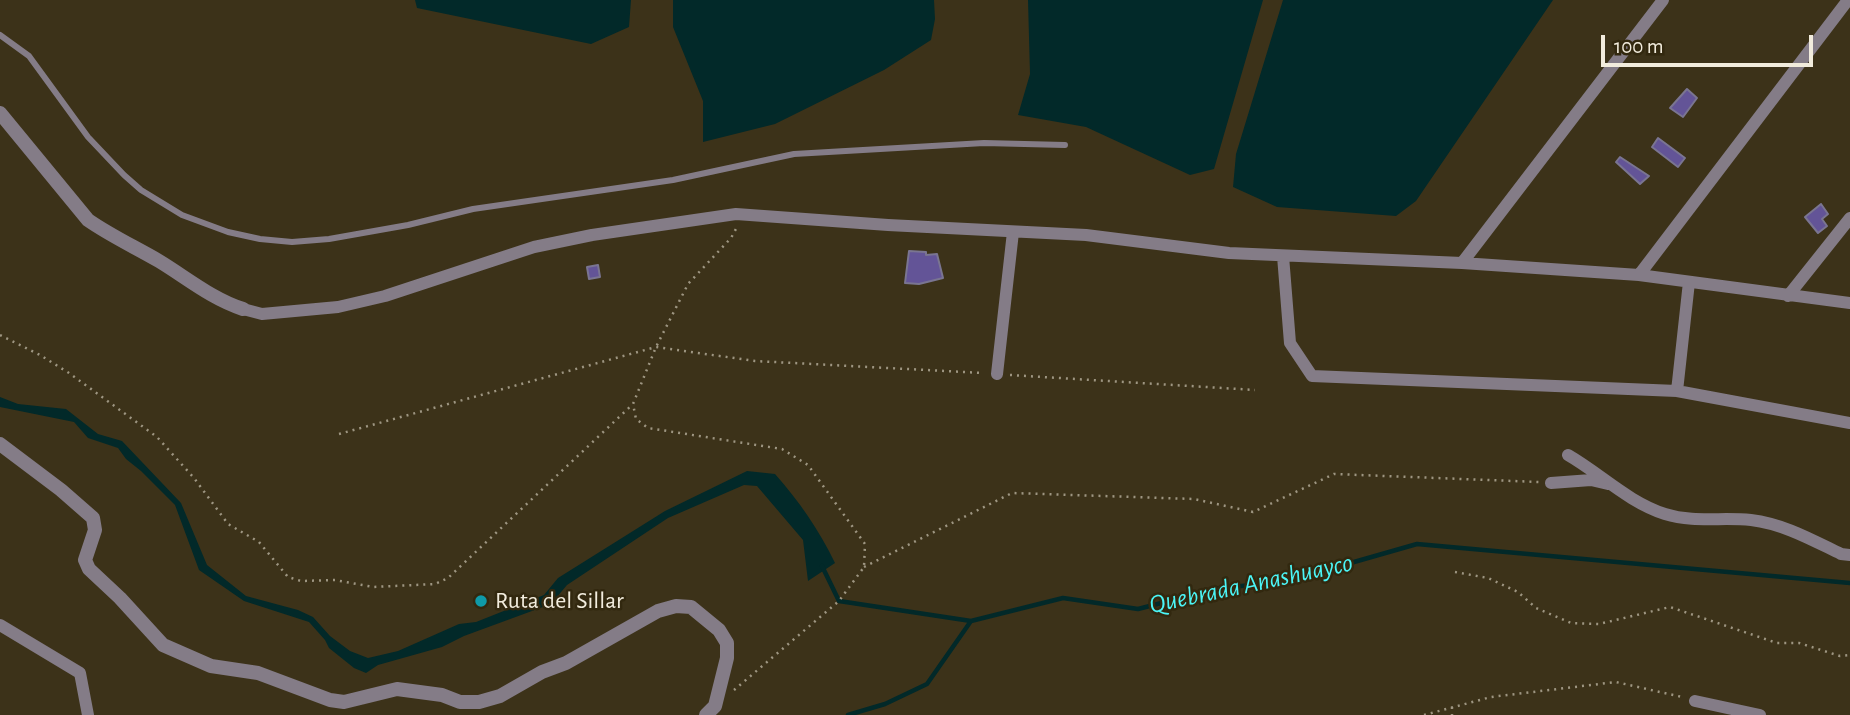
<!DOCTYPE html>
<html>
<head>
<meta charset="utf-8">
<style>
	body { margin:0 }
	#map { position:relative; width:1850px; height:715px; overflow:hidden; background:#3c3219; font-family:"Alegreya Sans",sans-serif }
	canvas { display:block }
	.scale { position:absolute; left:1601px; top:35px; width:212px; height:32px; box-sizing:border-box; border:4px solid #f2ecdd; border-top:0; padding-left:9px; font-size:21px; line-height:24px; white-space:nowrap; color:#f2ecdd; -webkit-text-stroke:5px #32280f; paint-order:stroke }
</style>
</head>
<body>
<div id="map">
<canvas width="1850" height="715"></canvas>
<div class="scale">100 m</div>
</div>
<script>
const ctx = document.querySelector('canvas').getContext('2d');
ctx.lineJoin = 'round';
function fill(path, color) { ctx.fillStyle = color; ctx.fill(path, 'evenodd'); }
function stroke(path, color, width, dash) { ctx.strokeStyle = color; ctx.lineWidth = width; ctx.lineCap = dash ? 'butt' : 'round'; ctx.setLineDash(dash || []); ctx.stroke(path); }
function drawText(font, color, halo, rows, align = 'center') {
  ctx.font = font + ' "Alegreya Sans",sans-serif'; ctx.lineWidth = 5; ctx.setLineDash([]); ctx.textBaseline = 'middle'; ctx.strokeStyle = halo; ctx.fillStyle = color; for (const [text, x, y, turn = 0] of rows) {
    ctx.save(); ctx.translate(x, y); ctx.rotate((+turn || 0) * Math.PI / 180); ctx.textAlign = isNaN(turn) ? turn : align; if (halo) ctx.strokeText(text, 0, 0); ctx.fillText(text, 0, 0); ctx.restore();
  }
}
fill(new Path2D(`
	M 415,0 L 631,0 L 629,27 L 591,44 L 417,8 Z
	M 673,0 L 934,0 L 935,19 L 931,40 L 884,70 L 775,124 L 703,142 L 703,101 L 673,27 Z
	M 1028,0 L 1263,0 L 1214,169 L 1190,175 L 1086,127 L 1018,115 L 1030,74 Z
	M 1283,0 L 1553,0 L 1416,201 L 1396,216 L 1277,207 L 1233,187 L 1236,154 Z
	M 0,397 L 18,404 L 66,409 L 98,434 L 122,441 L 181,503 L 207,565 L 246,596 L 298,610 L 313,617 L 330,636 L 350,651 L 368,658 L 398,651 L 459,624 L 476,622 L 544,595 L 558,578 L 665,511 L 747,471 L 775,474 C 799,501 819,530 835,563 L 808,581 L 803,540 L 757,486 L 744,485 L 668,518 L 567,585 L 551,604 L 464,636 L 442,647 L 378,665 L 366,673 L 354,668 L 329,648 L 325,640 L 309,622 L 244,601 L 199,570 L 175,505 L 141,471 L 126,459 L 118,448 L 88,438 L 74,422 L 0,407 Z`), '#022929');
stroke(new Path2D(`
	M 822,566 L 839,601 L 971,621 L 1063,598 L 1138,609 L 1220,588 L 1284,582 L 1417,544 L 1850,583
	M 848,715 L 885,704 L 927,684 L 971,621`), '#022929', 4.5);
const building = new Path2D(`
	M 1687,89 L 1697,98 L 1683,117 L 1670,108 Z
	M 1658,138 L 1685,158 L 1678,167 L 1652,147 Z
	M 1620,157 L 1649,176 L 1640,184 L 1616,162 Z
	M 1821,204 L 1828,214 L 1822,219 L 1827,226 L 1818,233 L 1805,217 Z
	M 909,251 L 926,252 L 926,255 L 937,254 L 943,278 L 919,284 L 905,283 Z
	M 598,265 L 600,277 L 589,279 L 587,267 Z`);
fill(building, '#635497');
stroke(building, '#7a7591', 2);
stroke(new Path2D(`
	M 0,335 L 40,355 L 69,373 L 157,437 L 194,478 L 228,524 L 259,542 L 288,577 L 301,581 L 335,580 L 373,587 L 435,584 L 448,578 L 633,404
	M 1010,375 L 1255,390
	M 339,434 L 656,347 L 755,361 L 983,373
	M 864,567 L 1012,493 L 1194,499 L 1253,512 L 1334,474 L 1539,482
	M 1455,572 L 1488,578 L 1518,592 L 1536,608 L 1571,623 L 1599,624 L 1670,607 L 1777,643 L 1799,643 L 1840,656 L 1850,655
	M 734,690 L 839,601 L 864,567 L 865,544 L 808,465 L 782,449 L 648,428 L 636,419 L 633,404 L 656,347 L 688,284 L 731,238 L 737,227
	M 1452,707 L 1452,715
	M 1424,715 L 1491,697 L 1616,682 L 1682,697`), '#9e9682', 2.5, [2, 5]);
stroke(new Path2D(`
	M 0,35 L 29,56 L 88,137 L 124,175 L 141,190 L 182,215 L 228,232 L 260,239 L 292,242 L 329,239 L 408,225 L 473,209 L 673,180 L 794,154 L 984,143 L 1065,145`), '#847c87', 6);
stroke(new Path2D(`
	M 1283,256 L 1290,343 L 1312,376 L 1677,391 L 1850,423
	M 1462,263 L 1663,0
	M 1639,275 L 1848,0
	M 1788,296 L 1850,218
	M 243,309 L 262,314 L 338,307 L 385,296 L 534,247 L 592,235 L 736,214 L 888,225 L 1086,235 L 1229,253 L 1462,263 L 1639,275 L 1850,303
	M 997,374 L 1013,232
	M 1677,391 L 1689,282
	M 1568,455 C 1601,474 1628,502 1665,514 C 1694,523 1721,517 1751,520 C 1784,524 1812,540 1841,554 L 1850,555
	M 1551,483 L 1591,480 L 1608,484
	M 0,625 L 80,673 L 88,715
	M 1695,701 L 1760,715`), '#847c87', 12);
stroke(new Path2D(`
	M 0,113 L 88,220 C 111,236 135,247 159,261 C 187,278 212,299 243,309
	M 0,444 L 61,490 L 93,518 L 95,530 L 85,560 L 89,569 L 120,598 L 163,645 L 211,666 L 258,673 L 330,700 L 344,702 L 397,689 L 442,695 L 460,702 L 479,702 L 500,696 L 542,672 L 566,663 L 658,611 L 676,606 L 691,607 L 719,630 L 727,643 L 727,658 L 715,706 L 706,715`), '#847c87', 14);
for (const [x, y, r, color] of [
	[481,601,7,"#0f9aa8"]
]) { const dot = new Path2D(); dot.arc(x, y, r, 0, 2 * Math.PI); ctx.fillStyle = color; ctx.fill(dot); stroke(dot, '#32280f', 2.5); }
drawText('24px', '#f2ecdd', '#32280f', [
	["Ruta del Sillar",495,601]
], 'left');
drawText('italic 26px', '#4bf5f6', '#32280f', [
	["Quebrada Anashuayco",1251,584,-12]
]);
</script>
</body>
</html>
